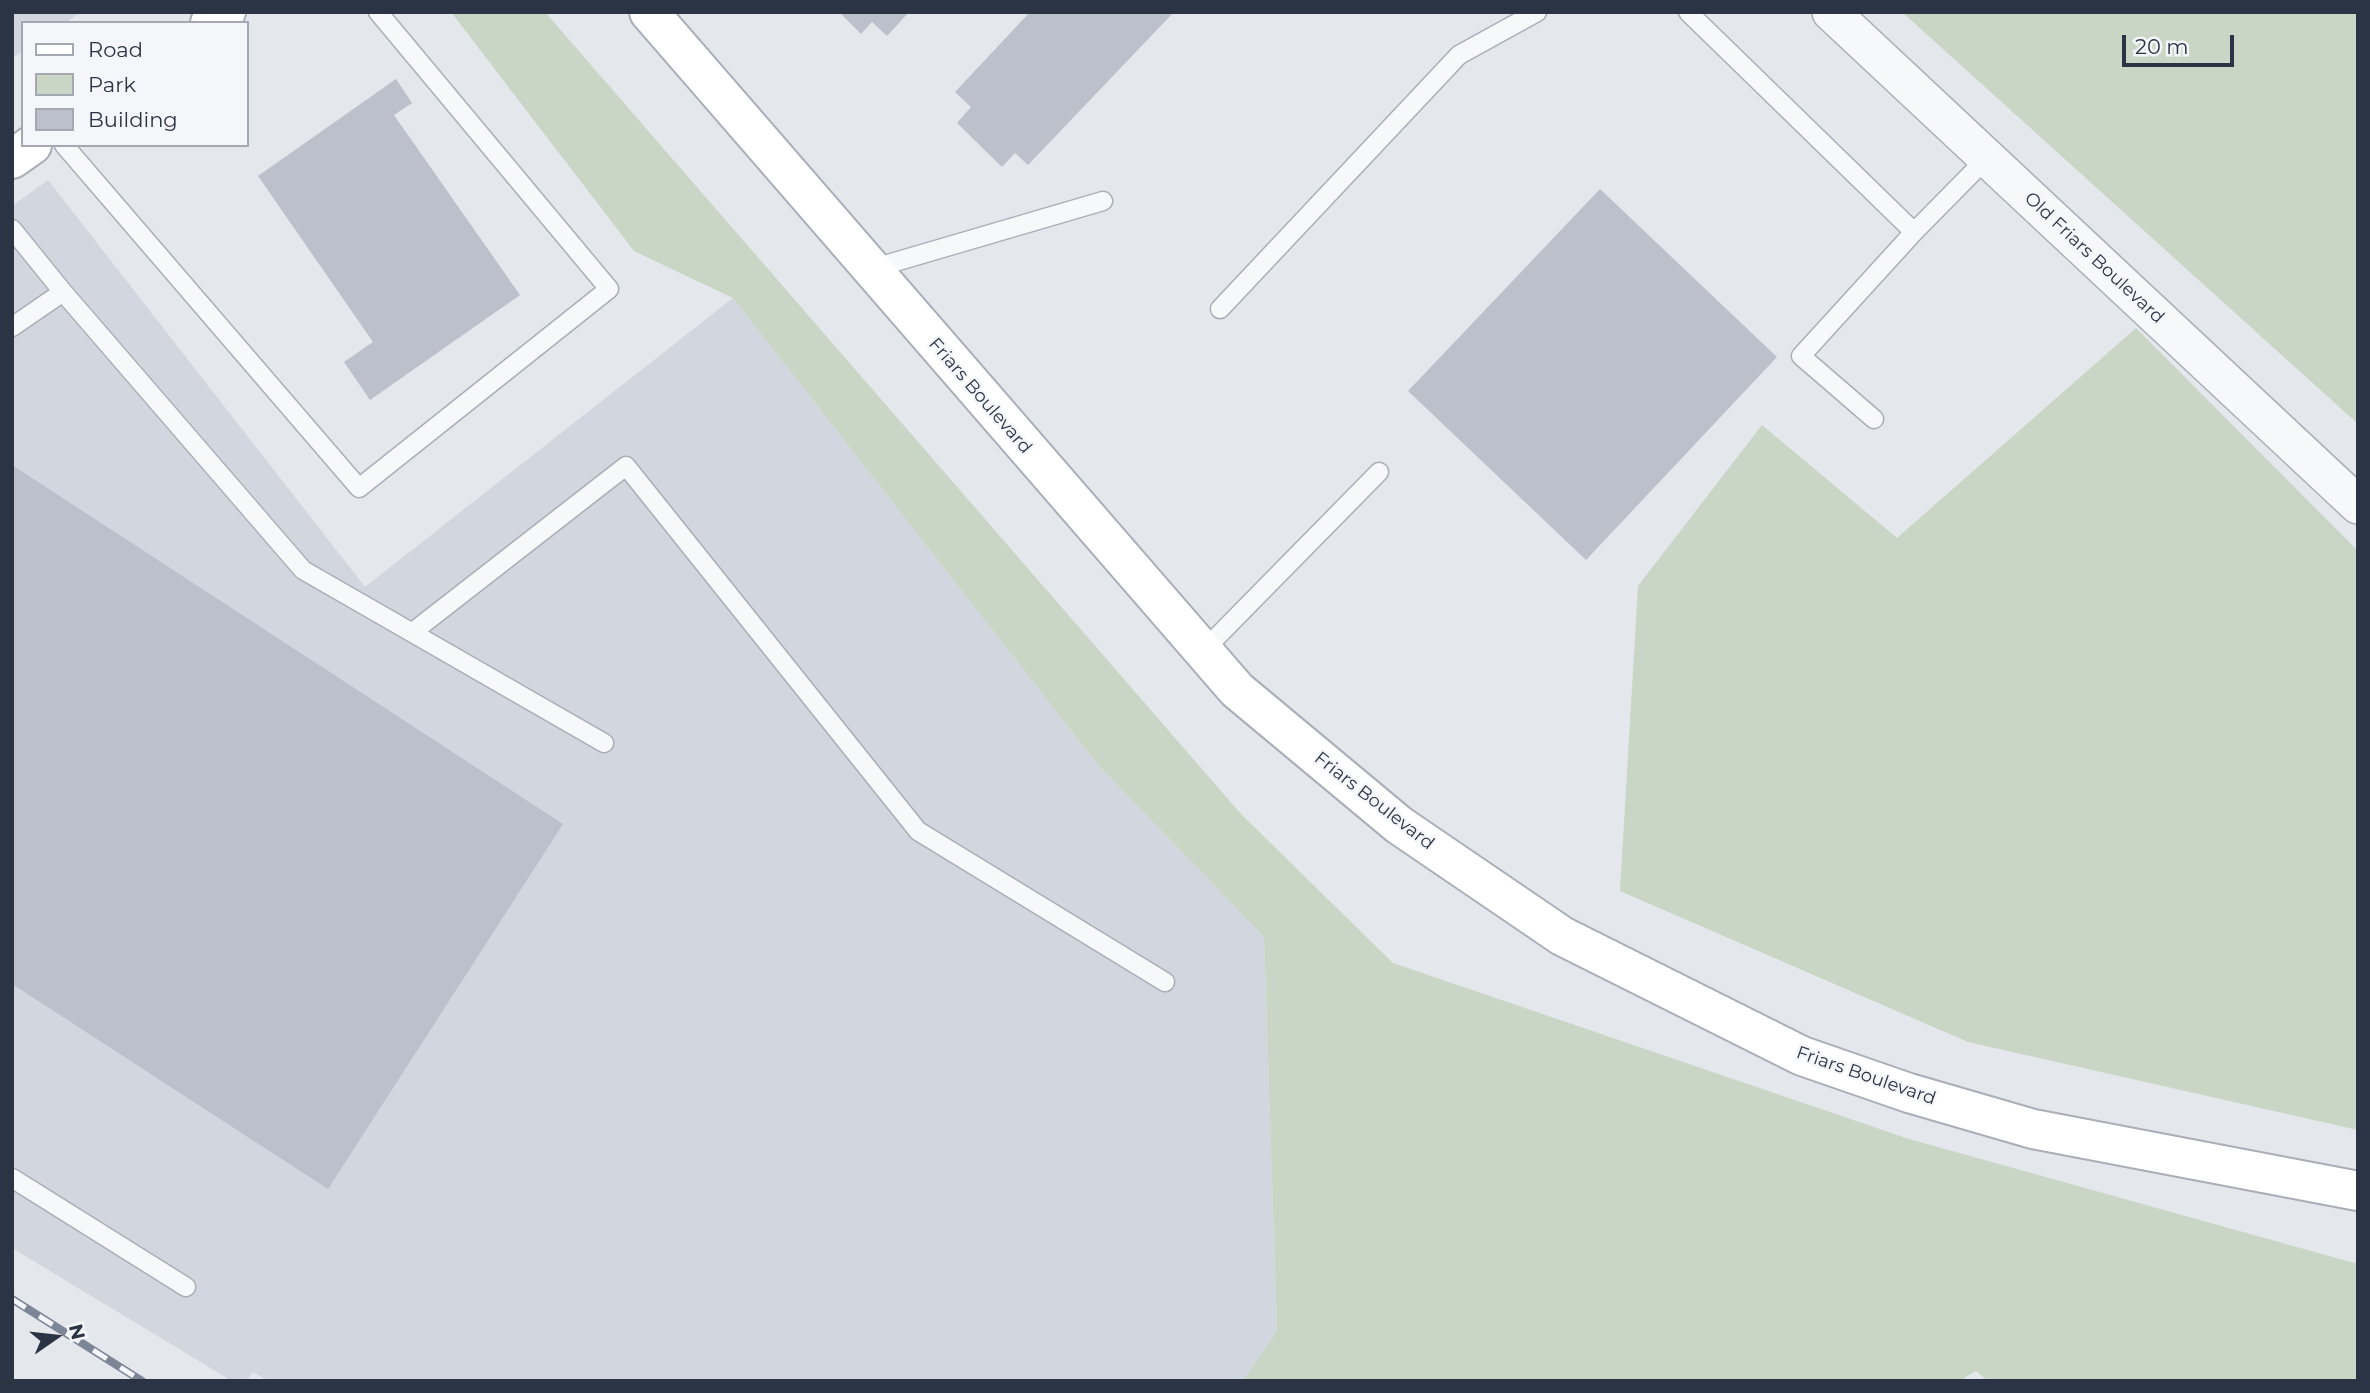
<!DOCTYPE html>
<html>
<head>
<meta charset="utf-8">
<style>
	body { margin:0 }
	#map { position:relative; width:2370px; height:1393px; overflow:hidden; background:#e4e7ec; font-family:Montserrat,sans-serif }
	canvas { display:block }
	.frame { position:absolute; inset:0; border:14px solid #2b3445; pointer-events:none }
	.legend { position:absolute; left:21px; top:21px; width:228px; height:126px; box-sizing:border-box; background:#f4f6f9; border:2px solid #a4a8b1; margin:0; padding:9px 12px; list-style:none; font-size:21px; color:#2b3445 }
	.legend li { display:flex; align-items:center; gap:14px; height:35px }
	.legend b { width:35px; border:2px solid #a4a8b1 }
	.north { position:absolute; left:21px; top:1302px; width:70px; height:70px; -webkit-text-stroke:5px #f4f6f9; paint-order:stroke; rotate:76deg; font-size:19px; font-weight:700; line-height:28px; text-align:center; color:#2b3445 }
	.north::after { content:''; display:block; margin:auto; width:24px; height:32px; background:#2b3445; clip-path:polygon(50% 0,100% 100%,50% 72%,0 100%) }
	.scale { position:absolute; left:2122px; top:35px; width:112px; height:32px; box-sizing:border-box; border:4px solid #2b3445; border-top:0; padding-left:9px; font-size:21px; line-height:24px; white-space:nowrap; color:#2b3445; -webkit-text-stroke:5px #f4f6f9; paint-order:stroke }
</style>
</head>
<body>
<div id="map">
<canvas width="2370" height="1393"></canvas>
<div class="frame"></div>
<ul class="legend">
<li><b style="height:9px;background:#fff"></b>Road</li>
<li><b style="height:19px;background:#c9d6c5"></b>Park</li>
<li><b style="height:19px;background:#bbc0ca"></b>Building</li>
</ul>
<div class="north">N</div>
<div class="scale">20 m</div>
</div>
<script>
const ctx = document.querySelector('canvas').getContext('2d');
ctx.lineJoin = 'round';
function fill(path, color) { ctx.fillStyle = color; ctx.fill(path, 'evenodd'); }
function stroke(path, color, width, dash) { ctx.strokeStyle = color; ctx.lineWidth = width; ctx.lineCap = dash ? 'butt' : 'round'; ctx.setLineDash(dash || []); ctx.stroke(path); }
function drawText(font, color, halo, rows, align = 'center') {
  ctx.font = font + ' Montserrat,sans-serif'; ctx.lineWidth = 5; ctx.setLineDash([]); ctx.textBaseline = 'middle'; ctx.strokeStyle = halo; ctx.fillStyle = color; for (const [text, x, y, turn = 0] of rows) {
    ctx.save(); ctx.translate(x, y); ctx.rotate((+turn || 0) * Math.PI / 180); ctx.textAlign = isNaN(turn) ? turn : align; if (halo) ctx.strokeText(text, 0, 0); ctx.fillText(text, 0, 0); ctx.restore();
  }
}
fill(new Path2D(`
	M 12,12 L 81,12 L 65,23 L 23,23 L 23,51 L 12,58 Z
	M 48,180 L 365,587 L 733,298 L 1098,765 L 1264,937 L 1277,1332 L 1243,1381 L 268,1381 L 253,1372 L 246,1381 L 232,1381 L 12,1248 L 12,206 Z`), '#d2d6de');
fill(new Path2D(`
	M 451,12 L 545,12 L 1241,814 L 1393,963 L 1909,1139 L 2358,1264 L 2358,1381 L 1988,1381 L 1976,1371 L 1959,1381 L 1243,1381 L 1277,1331 L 1264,937 L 1098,765 L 733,298 L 634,251 Z
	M 1902,12 L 2358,12 L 2358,424 Z
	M 2136,328 L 2358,551 L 2358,1130 L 1968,1042 L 1620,891 L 1638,586 L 1762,425 L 1897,538 Z`), '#c9d6c5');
fill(new Path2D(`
	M 839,12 L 909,12 L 887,36 L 872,22 L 861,34 Z
	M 1030,12 L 1174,12 L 1028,165 L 1015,153 L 1002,167 L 957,123 L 971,107 L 955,92 Z
	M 396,79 L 412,103 L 394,115 L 520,295 L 370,400 L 344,362 L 373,342 L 258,176 Z
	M 1600,189 L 1777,357 L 1586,560 L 1408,391 Z
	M 12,465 L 563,824 L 328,1189 L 12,984 Z`), '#bbc0ca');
const service = new Path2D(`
	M 1688,12 L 1914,232 L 1987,158
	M 64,145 L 359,488 L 609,289 L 378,12
	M 12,229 L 63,292 L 12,327
	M 871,269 L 1103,201
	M 63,292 L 303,570 L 604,743
	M 1220,309 L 1459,55 L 1537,12
	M 1874,419 L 1801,356 L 1914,232
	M 414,631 L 626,466 L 918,831 L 1165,982
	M 1203,651 L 1379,472
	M 12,1178 L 186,1287`);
const minor = new Path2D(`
	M 1831,12 L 2358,505`);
const secondary = new Path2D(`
	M 649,12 L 1237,690 L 1399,825 L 1562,936 L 1802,1056 L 1909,1093 L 2033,1129 L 2358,1191
	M 210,23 L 226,12
	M 12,159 L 32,145`);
stroke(service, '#a9aeb7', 21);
stroke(minor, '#a9aeb7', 40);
stroke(secondary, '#a9aeb7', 42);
stroke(service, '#f7f8fa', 18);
stroke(minor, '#f7f8fa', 37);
stroke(secondary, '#fff', 38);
const rail = new Path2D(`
	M 12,1299 L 142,1381`);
stroke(rail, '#7d8696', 8);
stroke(rail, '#f4f6f9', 5, [16]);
drawText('18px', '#2b3445', '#f4f6f9', [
	["Old Friars Boulevard",2094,258,43],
	["Friars Boulevard",980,396,49],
	["Friars Boulevard",1374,801,38],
	["Friars Boulevard",1866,1076,19]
]);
</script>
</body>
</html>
